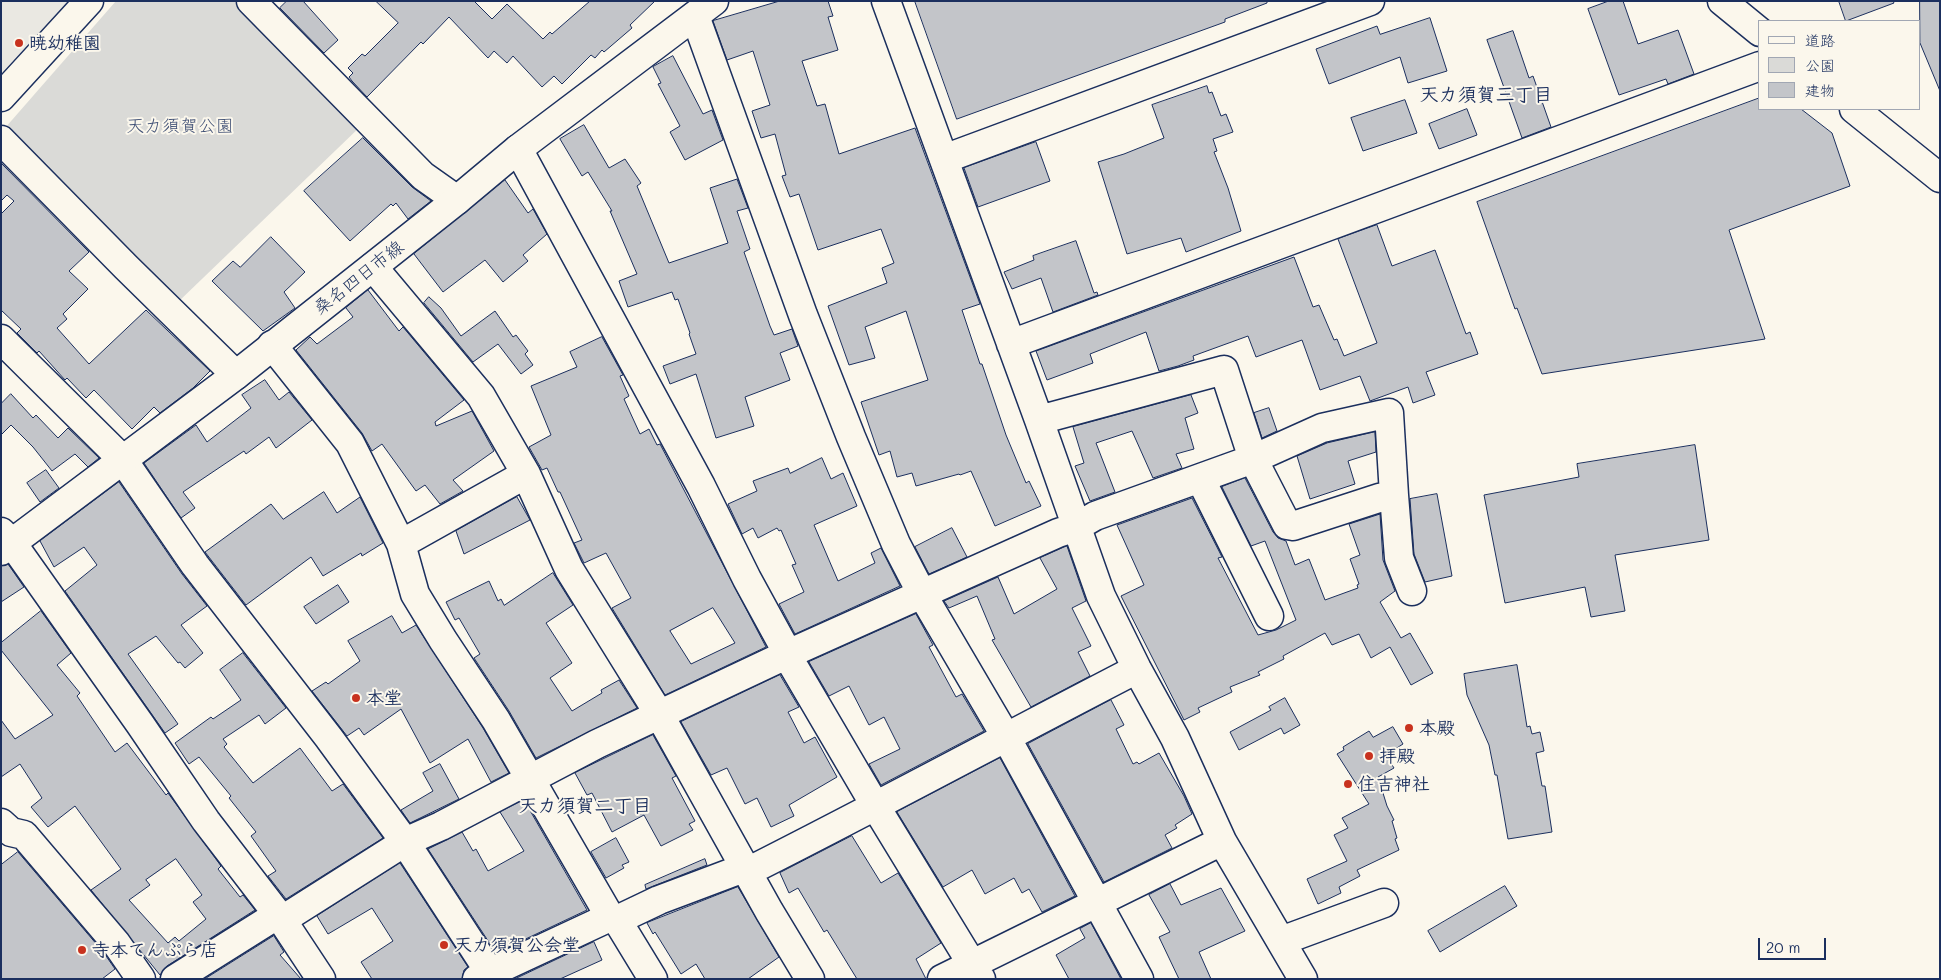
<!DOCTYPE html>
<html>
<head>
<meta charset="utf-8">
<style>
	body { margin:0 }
	#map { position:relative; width:1941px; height:980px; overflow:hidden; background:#fbf7ec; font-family:Mali,"Klee One",sans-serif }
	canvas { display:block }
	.frame { position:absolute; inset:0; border:2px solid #1b2f5e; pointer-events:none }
	.legend { position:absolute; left:1758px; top:20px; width:162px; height:90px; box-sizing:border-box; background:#fbf7ec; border:1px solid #a1a7b3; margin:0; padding:6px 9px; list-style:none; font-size:15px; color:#1b2f5e }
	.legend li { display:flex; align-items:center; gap:10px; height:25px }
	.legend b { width:25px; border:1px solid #a1a7b3 }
	.scale { position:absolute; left:1758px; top:938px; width:68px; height:22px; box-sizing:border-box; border:2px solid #1b2f5e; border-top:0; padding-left:6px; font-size:15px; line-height:18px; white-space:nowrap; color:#1b2f5e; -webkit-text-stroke:4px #fbf7ec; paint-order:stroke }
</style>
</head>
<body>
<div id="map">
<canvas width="1941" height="980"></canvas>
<div class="frame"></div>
<ul class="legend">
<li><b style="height:6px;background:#fbf7ec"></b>道路</li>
<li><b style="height:14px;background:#dadad7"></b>公園</li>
<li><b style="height:14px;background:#c3c5c9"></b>建物</li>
</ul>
<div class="scale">20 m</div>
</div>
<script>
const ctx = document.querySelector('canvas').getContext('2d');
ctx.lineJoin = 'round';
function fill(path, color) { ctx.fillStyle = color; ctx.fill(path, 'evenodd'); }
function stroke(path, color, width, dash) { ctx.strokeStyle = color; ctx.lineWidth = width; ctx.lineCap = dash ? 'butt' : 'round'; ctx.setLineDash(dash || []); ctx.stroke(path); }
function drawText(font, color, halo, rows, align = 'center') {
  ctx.font = font + ' Mali,"Klee One",sans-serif'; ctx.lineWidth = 4; ctx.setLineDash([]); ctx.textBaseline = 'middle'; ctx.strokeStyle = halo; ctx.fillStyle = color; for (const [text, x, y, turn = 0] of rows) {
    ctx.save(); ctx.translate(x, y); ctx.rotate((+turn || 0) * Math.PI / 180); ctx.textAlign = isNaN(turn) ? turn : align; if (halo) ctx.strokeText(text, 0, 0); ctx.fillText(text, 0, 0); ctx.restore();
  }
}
fill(new Path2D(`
	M 1,1 L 73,1 L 1,85 Z`), '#eae8e2');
fill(new Path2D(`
	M 116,1 L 234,1 L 363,124 L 176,304 L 5,128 Z`), '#dadad7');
const building = new Path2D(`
	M 287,1 L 303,1 L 338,40 L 324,53 L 280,8 Z
	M 376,1 L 474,1 L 492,19 L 507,4 L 543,39 L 550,32 L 552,34 L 590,1 L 655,1 L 630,25 L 632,28 L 604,52 L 602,50 L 595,58 L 591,55 L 562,84 L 554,76 L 542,87 L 513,56 L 507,63 L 494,51 L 488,58 L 449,17 L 423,44 L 421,42 L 367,97 L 352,81 L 349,77 L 353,73 L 348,68 L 362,54 L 365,56 L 398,23 Z
	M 780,1 L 828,1 L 833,16 L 828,17 L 838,50 L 802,61 L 817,106 L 825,104 L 839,154 L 915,128 L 980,304 L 962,310 L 980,364 L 982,364 L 1006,435 L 1026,483 L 1029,481 L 1041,506 L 995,526 L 971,471 L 960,475 L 959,474 L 916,486 L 912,473 L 897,477 L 890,451 L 879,455 L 861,402 L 928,380 L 906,311 L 865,327 L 875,358 L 849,365 L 828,306 L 887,283 L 882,268 L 894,263 L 881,229 L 818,250 L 799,194 L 790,197 L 782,176 L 786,175 L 775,134 L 761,138 L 752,111 L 770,105 L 753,51 L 727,60 L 713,21 Z
	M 915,1 L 1267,1 L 1267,3 L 1225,19 L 1225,22 L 957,119 Z
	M 1609,1 L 1623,1 L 1638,44 L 1678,30 L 1694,74 L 1668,84 L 1666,79 L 1619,95 L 1588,9 Z
	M 1839,1 L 1893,1 L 1894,3 L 1846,21 Z
	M 1920,1 L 1940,1 L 1940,91 L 1920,43 Z
	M 1430,18 L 1447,71 L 1408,83 L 1400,57 L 1329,84 L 1316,49 L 1377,26 L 1380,34 Z
	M 1513,31 L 1529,78 L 1533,76 L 1551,127 L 1522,138 L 1487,40 Z
	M 673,56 L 703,114 L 712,110 L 723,140 L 685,160 L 670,132 L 680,126 L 658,84 L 661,83 L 653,67 Z
	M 1207,86 L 1209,93 L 1212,92 L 1221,116 L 1226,114 L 1233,132 L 1213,139 L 1217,151 L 1214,152 L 1228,188 L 1241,231 L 1186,252 L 1181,238 L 1127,254 L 1098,162 L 1124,154 L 1164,138 L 1152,105 Z
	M 1760,98 L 1760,109 L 1801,109 L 1832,133 L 1850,186 L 1729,230 L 1765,339 L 1542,374 L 1517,308 L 1515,309 L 1477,202 Z
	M 1405,100 L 1417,133 L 1363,151 L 1351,118 Z
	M 1467,109 L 1477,135 L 1439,149 L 1429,124 Z
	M 584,125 L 609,168 L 625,159 L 641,183 L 637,186 L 669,263 L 728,243 L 710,188 L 737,179 L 748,208 L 737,211 L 750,249 L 744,252 L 770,326 L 774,335 L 792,329 L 798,346 L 780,353 L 790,380 L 745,397 L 754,426 L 716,438 L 696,374 L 670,384 L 663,366 L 696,354 L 689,334 L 690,333 L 678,299 L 675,300 L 672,292 L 628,307 L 619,281 L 637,274 L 610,211 L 612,211 L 588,172 L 582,176 L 560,139 Z
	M 363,138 L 412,187 L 431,201 L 408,219 L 396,203 L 393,206 L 391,204 L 350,241 L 304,191 Z
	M 1036,142 L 1050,181 L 978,207 L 964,168 Z
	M 1,163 L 89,252 L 69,271 L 88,289 L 63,314 L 67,319 L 57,328 L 89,364 L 146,310 L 210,371 L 193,388 L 160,413 L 154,407 L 132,429 L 94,390 L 86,398 L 67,378 L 65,380 L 39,351 L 37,353 L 17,333 L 21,329 L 1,310 L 1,214 L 14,201 L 7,195 L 1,201 Z
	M 505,180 L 528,213 L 533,209 L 547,234 L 523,255 L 528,261 L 503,282 L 485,260 L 443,292 L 414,254 Z
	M 1377,225 L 1392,266 L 1435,250 L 1466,334 L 1470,332 L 1478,354 L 1426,372 L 1435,395 L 1413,403 L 1408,387 L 1370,401 L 1360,376 L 1320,390 L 1302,340 L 1256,357 L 1248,336 L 1193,356 L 1194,360 L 1178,366 L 1159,371 L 1146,332 L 1090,354 L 1093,363 L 1047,380 L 1036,351 L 1294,257 L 1313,307 L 1319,305 L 1334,340 L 1337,339 L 1344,356 L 1377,343 L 1338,239 Z
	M 271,237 L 305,272 L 284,292 L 295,308 L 263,331 L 212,281 L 233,261 L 240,267 Z
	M 1076,241 L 1094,293 L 1097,292 L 1098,295 L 1053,312 L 1041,278 L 1012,289 L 1004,272 L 1034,260 L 1033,256 Z
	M 368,290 L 399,331 L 403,327 L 464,400 L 435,422 L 436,426 L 472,411 L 494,451 L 453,480 L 463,491 L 440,504 L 425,485 L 416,491 L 382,444 L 372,451 L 362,433 L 296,350 L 310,337 L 317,344 L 353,317 L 346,308 Z
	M 429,297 L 441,308 L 461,336 L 495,311 L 513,337 L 516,335 L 528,351 L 525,354 L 533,365 L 521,374 L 498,344 L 473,362 L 424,303 Z
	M 602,337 L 623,375 L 620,376 L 629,396 L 624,399 L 640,434 L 649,429 L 657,445 L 660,444 L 766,647 L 665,695 L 612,608 L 631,598 L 606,553 L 584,563 L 574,543 L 582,540 L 560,492 L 558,492 L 547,468 L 542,470 L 529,447 L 551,435 L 531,386 L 577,367 L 570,352 ZM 713,608 L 735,643 L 691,664 L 670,631 Z
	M 265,380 L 279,400 L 289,392 L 312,420 L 276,448 L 269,437 L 246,454 L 244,451 L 183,492 L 195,508 L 181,518 L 144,463 L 196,425 L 207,442 L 251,408 L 242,395 Z
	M 11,394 L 33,418 L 36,415 L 58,438 L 68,428 L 99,458 L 88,467 L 75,454 L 52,471 L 33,447 L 11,425 L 1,435 L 1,404 Z
	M 1191,395 L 1198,413 L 1185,418 L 1194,449 L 1176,454 L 1182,468 L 1153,478 L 1132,431 L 1096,443 L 1115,492 L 1090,501 L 1075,466 L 1084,463 L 1073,427 Z
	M 1269,408 L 1277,431 L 1262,438 L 1254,413 Z
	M 1375,432 L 1376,452 L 1348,461 L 1355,484 L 1310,499 L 1297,456 L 1327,443 Z
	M 1695,445 L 1709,540 L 1615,555 L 1625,611 L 1591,617 L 1585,587 L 1505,603 L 1484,495 L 1579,477 L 1577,464 Z
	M 822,458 L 831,479 L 843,473 L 857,506 L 814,525 L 838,581 L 875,563 L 871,553 L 881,548 L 900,586 L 795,634 L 779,604 L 804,592 L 792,565 L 796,564 L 781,530 L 779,531 L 777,528 L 758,538 L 753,528 L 742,534 L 728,504 L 757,491 L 753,481 L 788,468 L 790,473 Z
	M 46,470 L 59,488 L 40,502 L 27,483 Z
	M 1245,478 L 1273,532 L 1278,538 L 1286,541 L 1295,565 L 1309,559 L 1325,600 L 1358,588 L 1357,585 L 1359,584 L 1350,559 L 1360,555 L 1349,524 L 1380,514 L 1383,560 L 1395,591 L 1380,602 L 1401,638 L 1410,633 L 1433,673 L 1411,685 L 1390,647 L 1371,658 L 1359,634 L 1332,645 L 1325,633 L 1283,656 L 1284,659 L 1258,672 L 1260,675 L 1230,687 L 1232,692 L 1198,708 L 1200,712 L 1184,720 L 1121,596 L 1144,585 L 1117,525 L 1192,498 L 1222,557 L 1218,558 L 1258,635 L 1276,630 L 1296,620 L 1265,541 L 1251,546 L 1222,487 Z
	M 119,482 L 182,574 L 207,606 L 181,625 L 203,653 L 185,668 L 180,662 L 178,663 L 156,636 L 128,654 L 178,724 L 165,733 L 65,591 L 97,565 L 84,547 L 54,567 L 40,541 Z
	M 324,492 L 337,513 L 360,497 L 383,543 L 362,556 L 361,553 L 323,576 L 311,557 L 246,605 L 205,552 L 271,504 L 283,519 Z
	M 1437,494 L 1452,576 L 1425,582 L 1414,554 L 1410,499 Z
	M 517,497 L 530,520 L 464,554 L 456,531 Z
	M 952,528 L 967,557 L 929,574 L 915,547 Z
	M 1067,546 L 1086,601 L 1072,608 L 1091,646 L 1078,652 L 1090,676 L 1031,707 L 992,640 L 995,639 L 977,596 L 949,608 L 944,601 L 998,577 L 1014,614 L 1057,589 L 1040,558 Z
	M 8,564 L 24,587 L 1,602 L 1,566 Z
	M 553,573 L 573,605 L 546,623 L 572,663 L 550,678 L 572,711 L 602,693 L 601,690 L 619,680 L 637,708 L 536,758 L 509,711 L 474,658 L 480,654 L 459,618 L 455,620 L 446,602 L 489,581 L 498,601 L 501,599 L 504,605 Z
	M 338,585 L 349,602 L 316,624 L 304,607 Z
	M 41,611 L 71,653 L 57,665 L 80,693 L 77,696 L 115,752 L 127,743 L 166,795 L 168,793 L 221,866 L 218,869 L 240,897 L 243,895 L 255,910 L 167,966 L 160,975 L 91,890 L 121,869 L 75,806 L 48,827 L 31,807 L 42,798 L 20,764 L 1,777 L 1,720 L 15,739 L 53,715 L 1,650 L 1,643 ZM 176,859 L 202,895 L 193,902 L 206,919 L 179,941 L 175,937 L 168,943 L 129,900 L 150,885 L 146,880 Z
	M 916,614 L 933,645 L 929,647 L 956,697 L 962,694 L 984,731 L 881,785 L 869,764 L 900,749 L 884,717 L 869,725 L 849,686 L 829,696 L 809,662 Z
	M 392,616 L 402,633 L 416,625 L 483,728 L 509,773 L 491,782 L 468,739 L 430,763 L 401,709 L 364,735 L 359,728 L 347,736 L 312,691 L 326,682 L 328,684 L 360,661 L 348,641 Z
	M 243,653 L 286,708 L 265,724 L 259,715 L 223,739 L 227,744 L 224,747 L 253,783 L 300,748 L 332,791 L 343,784 L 383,838 L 286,899 L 268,876 L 276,871 L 251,836 L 256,832 L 229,798 L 231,796 L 199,757 L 189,764 L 175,743 L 211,717 L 213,719 L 241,700 L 220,670 Z
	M 1517,665 L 1527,727 L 1530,726 L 1532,734 L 1540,732 L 1544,751 L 1536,753 L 1542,786 L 1545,786 L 1552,832 L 1508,839 L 1497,775 L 1495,775 L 1489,745 L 1467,695 L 1464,674 Z
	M 780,675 L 799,707 L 788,712 L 804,743 L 815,737 L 837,777 L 789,805 L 794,816 L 771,827 L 757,798 L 745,804 L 727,768 L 711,775 L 681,722 Z
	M 1285,698 L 1300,725 L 1284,734 L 1281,728 L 1239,750 L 1230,732 L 1271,710 L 1269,707 Z
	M 1111,700 L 1124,725 L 1116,729 L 1133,764 L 1137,762 L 1139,764 L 1159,753 L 1184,796 L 1192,814 L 1175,825 L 1177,828 L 1165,835 L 1172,848 L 1104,882 L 1028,744 Z
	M 1393,727 L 1403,744 L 1389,753 L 1390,755 L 1387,757 L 1394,768 L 1378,777 L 1387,806 L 1394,820 L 1392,821 L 1397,838 L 1395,839 L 1399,850 L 1357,870 L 1360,876 L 1339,887 L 1341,893 L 1318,904 L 1307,879 L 1347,861 L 1334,835 L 1348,828 L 1342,818 L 1369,804 L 1337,754 L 1344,750 L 1343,747 L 1369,731 L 1373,737 Z
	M 653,735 L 676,776 L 672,778 L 695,821 L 689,824 L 693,830 L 661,846 L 644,815 L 612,832 L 592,793 L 587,795 L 575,773 Z
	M 1000,758 L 1075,896 L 1042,912 L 1029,889 L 1022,893 L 1014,878 L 985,894 L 972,870 L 943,887 L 897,812 Z
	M 440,764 L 459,799 L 410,823 L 401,810 L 433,791 L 423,773 Z
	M 524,800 L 587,910 L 496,953 L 428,849 L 462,832 L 473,851 L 476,849 L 488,871 L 524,851 L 500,812 Z
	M 852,836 L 881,883 L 898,873 L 941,943 L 916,959 L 926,979 L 857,979 L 827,930 L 824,932 L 798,888 L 789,893 L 780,873 Z
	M 616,838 L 629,862 L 622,865 L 624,868 L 606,878 L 591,852 Z
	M 18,852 L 104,953 L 115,969 L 102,979 L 1,979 L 1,865 Z
	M 705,859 L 707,865 L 646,889 L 645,885 Z
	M 400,863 L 468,967 L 464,970 L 462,979 L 372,979 L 361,962 L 393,941 L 372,908 L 328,934 L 317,916 Z
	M 1170,884 L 1181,905 L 1221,888 L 1245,931 L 1199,952 L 1211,979 L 1179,979 L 1159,937 L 1170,932 L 1149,895 Z
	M 1505,886 L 1517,906 L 1440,952 L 1428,931 Z
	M 738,887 L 779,957 L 748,979 L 705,979 L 696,964 L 681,974 L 655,932 L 653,934 L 647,923 Z
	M 1091,923 L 1121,979 L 1069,979 L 1056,955 L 1085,938 L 1080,929 Z
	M 274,936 L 284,952 L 280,955 L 301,979 L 205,979 Z
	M 594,942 L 602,960 L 560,979 L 515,979 Z`);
fill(building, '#c3c5c9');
stroke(building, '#1b2f5e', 1);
const street = new Path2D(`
	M 251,1 L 423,176 L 457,200
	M 886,1 L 1039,420 L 1101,596 L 1137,669 L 1175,738 L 1222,841 L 1303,979
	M 695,16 L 803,315 L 851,437 L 896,544 L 922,594 L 1006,737 L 1139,979
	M 1,140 L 126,267 L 236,375
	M 518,149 L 701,486 L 747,579 L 788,654
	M 944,159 L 1370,1
	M 373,267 L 481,396 L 526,474 L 569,569 L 659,714 L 769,911 L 810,979
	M 1,339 L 123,460 L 195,565 L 329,738 L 405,842 L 494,979
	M 1011,344 L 1760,66
	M 272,345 L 350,443 L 401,544 L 415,594 L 443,640 L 496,720 L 610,917 L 617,920 L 653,979
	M 1200,478 L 1269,616
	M 1394,495 L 1399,558 L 1412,591
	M 1,532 L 12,543 L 140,724 L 206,821 L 282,920 L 321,979
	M 401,544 L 526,474
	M 783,656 L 791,662 L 876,807 L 981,979
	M 1,823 L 11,832 L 24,835 L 116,943 L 141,979
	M 747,872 C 878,806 1007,736 1137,669
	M 282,920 L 405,842 L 441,826 L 597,744 L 788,654 L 1058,533 L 1076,527 L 1095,516 L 1253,459 L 1322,428 L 1389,413 L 1394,495 L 1379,498 L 1293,526 L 1287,525 L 1253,459 L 1224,370 L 1039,420
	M 617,920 L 659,900 L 744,868
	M 1281,941 L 1384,903
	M 175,979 L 277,915
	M 477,979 L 610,917
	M 942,979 L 1222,841`);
const secondary = new Path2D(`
	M 1722,1 L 1760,32
	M 1,97 L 89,1
	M 1854,109 L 1940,178
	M 1,551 L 236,375 L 457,200 L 518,149 L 714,1`);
stroke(street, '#1b2f5e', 31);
stroke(secondary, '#1b2f5e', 31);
stroke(street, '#fbf7ec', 28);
stroke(secondary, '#fbf7ec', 28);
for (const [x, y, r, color] of [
	[19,43,5,"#c8321e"],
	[356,698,5,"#c8321e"],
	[1409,728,5,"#c8321e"],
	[1369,756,5,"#c8321e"],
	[1348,784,5,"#c8321e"],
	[444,945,5,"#c8321e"],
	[82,950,5,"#c8321e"]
]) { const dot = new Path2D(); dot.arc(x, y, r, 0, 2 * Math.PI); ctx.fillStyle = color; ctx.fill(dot); stroke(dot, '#fbf7ec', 2); }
drawText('bold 18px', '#1b2f5e', '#fbf7ec', [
	["暁幼稚園",29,43],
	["本堂",366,698],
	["本殿",1419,728],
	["拝殿",1379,756],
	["住吉神社",1358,784],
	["天カ須賀公会堂",454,945],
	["寺本てんぷら店",92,950]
], 'left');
drawText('18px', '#415176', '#fbf7ec', [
	["天カ須賀公園",180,126]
]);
drawText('18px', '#1b2f5e', '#fbf7ec', [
	["桑名四日市線",359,278,-38]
]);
drawText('bold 19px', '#1b2f5e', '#fbf7ec', [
	["天カ須賀三丁目",1486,95],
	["天カ須賀二丁目",585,806]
]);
</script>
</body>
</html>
